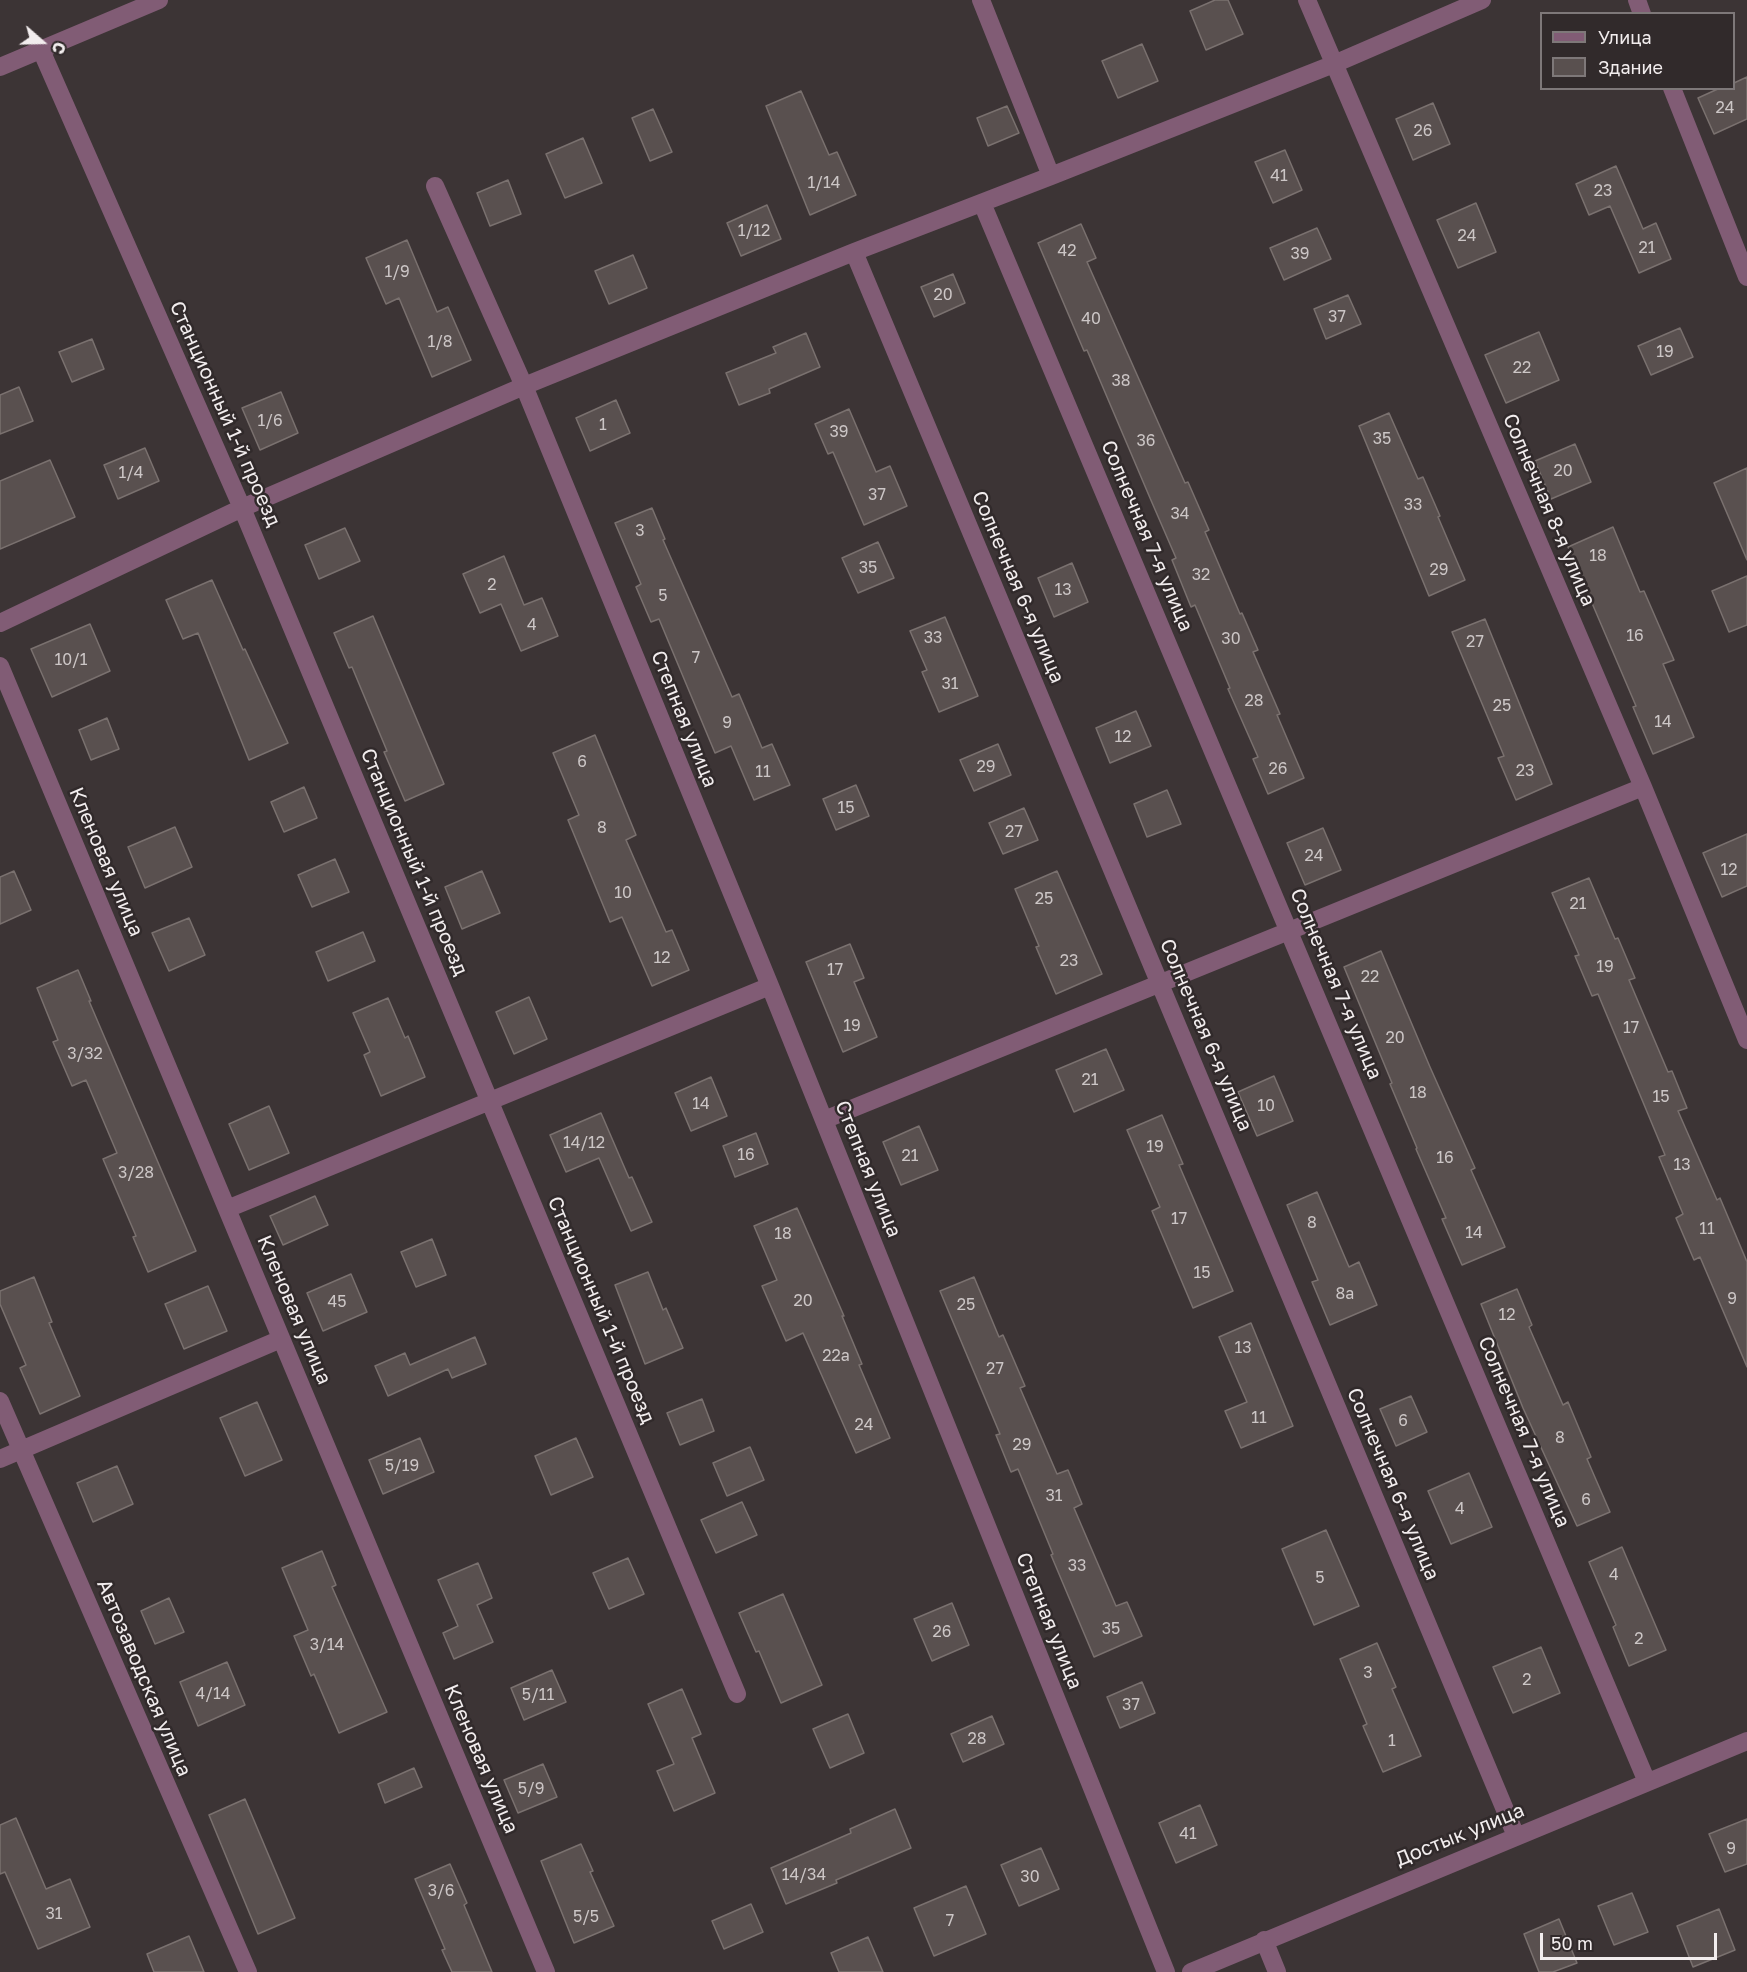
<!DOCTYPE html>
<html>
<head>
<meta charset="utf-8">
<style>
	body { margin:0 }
	#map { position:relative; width:1747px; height:1972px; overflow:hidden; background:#3c3435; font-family:"Golos Text",sans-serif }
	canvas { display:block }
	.legend { position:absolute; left:1540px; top:12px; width:195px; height:78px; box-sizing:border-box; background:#312a2b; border:2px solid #7e7879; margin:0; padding:8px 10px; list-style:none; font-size:18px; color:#f2edee }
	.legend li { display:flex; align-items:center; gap:12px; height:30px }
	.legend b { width:30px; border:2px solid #7e7879 }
	.north { position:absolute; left:12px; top:12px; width:60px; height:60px; -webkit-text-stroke:4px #312a2b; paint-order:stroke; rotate:110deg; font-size:16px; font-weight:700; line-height:24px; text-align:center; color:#f2edee }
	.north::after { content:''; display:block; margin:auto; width:21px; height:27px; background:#f2edee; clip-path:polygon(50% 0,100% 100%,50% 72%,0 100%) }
	.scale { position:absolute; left:1540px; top:1933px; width:177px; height:27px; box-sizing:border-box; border:3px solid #f2edee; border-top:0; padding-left:8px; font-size:18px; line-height:21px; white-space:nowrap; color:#f2edee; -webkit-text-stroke:4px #312a2b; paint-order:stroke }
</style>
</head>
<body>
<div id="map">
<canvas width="1747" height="1972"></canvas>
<ul class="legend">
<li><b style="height:8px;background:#815c75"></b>Улица</li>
<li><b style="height:16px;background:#59504f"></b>Здание</li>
</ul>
<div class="north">С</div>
<div class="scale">50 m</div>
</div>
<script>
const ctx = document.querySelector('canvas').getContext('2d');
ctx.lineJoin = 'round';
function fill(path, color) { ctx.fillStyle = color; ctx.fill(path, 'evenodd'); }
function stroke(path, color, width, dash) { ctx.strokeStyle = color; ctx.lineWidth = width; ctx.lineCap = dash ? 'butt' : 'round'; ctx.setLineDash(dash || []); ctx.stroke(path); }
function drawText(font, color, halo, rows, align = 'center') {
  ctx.font = font + ' "Golos Text",sans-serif'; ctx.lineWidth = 5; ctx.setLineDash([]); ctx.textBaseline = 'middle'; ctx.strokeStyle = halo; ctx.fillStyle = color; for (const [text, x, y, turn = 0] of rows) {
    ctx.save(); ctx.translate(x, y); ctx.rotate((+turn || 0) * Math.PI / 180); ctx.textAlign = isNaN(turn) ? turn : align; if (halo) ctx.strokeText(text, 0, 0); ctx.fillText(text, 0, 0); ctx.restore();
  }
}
const building = new Path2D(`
	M 1215,0 L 1228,0 L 1243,34 L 1206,50 L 1190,11 Z
	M 1142,44 L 1158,81 L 1118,98 L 1102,61 Z
	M 1747,77 L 1747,119 L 1714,134 L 1698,98 L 1720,88 L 1734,88 L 1734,83 Z
	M 801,91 L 829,155 L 837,152 L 856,195 L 810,215 L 766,106 Z
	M 1433,103 L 1450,144 L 1413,160 L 1396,119 Z
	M 1007,106 L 1019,133 L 988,146 L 977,118 Z
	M 653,109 L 672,152 L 650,161 L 632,118 Z
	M 583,138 L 602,183 L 565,198 L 546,154 Z
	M 1285,150 L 1302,190 L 1273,203 L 1255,162 Z
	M 1616,166 L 1643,229 L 1656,223 L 1671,259 L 1639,273 L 1610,206 L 1589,215 L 1576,184 Z
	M 508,180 L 521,214 L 490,226 L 477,193 Z
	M 1476,203 L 1496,252 L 1458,268 L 1437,220 Z
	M 767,205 L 781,239 L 741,256 L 727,223 Z
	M 1081,224 L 1096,258 L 1087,262 L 1185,483 L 1188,482 L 1209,530 L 1205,532 L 1240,614 L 1242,613 L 1258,650 L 1253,652 L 1280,714 L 1277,715 L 1304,778 L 1268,794 L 1253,759 L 1258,757 L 1228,689 L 1230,688 L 1195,605 L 1191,607 L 1172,560 L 1176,558 L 1150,498 L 1087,350 L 1084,351 L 1038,243 Z
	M 1317,228 L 1331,259 L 1284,280 L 1270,248 Z
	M 407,240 L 437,312 L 448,307 L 471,360 L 432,377 L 399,298 L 386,304 L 366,258 Z
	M 633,255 L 647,288 L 609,304 L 595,271 Z
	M 953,274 L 965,303 L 934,317 L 921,287 Z
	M 1348,295 L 1361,324 L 1326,339 L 1314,309 Z
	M 1680,328 L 1693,357 L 1651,375 L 1638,346 Z
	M 1539,332 L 1559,380 L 1506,403 L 1485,355 Z
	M 806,333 L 820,367 L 769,389 L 770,393 L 739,405 L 726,373 L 776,353 L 773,347 Z
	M 92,339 L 104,369 L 72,382 L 59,352 Z
	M 19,387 L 33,421 L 0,434 L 0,395 Z
	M 281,392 L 298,433 L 260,450 L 242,408 Z
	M 616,400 L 630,433 L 590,451 L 576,418 Z
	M 849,409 L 876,472 L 890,466 L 907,506 L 864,525 L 833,452 L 828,454 L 815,424 Z
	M 1389,413 L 1418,479 L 1423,477 L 1440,516 L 1438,517 L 1465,580 L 1429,596 L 1359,426 Z
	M 1575,444 L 1591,482 L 1551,499 L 1535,461 Z
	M 145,448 L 159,481 L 118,499 L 104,465 Z
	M 50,460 L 75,517 L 0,549 L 0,481 Z
	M 1747,468 L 1747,560 L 1714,483 Z
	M 652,508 L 665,539 L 663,540 L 732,697 L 739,694 L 762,748 L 772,744 L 790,785 L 754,800 L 731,746 L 715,753 L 659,619 L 651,622 L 636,587 L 641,584 L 615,523 Z
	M 1613,527 L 1640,592 L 1644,591 L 1674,660 L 1663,664 L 1694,737 L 1653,754 L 1633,707 L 1636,706 L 1568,547 Z
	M 345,528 L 360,561 L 319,579 L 305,545 Z
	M 878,542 L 894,578 L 858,593 L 842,558 Z
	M 504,556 L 524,605 L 542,598 L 558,636 L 521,651 L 501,604 L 480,613 L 463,574 Z
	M 1072,563 L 1088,602 L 1054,617 L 1038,578 Z
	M 1747,576 L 1747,625 L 1729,632 L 1712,591 Z
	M 212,580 L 243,650 L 245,649 L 288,743 L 249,760 L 198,633 L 183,639 L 166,600 Z
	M 373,616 L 444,784 L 405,801 L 384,752 L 387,751 L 352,667 L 349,668 L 334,633 Z
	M 945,617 L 978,696 L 939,712 L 922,672 L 927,670 L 910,631 Z
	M 1485,619 L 1552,784 L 1516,800 L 1498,758 L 1504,756 L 1452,632 Z
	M 90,624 L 110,671 L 52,697 L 31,649 Z
	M 1136,711 L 1151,746 L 1110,763 L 1096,728 Z
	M 107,718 L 119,749 L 91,760 L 79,730 Z
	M 595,735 L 636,835 L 626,840 L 666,932 L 672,930 L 689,970 L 652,986 L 622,917 L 610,922 L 568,820 L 579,815 L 553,753 Z
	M 998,744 L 1011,775 L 974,791 L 960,760 Z
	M 856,785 L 869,816 L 836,830 L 823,799 Z
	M 304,787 L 317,818 L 284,832 L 271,802 Z
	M 1167,790 L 1181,824 L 1147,837 L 1134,804 Z
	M 1024,808 L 1038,840 L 1003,854 L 989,823 Z
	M 175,827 L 192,867 L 145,888 L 128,847 Z
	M 1323,828 L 1341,870 L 1305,885 L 1287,843 Z
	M 1747,834 L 1747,886 L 1722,897 L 1703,853 Z
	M 335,859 L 349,892 L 312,907 L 298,875 Z
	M 14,871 L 31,910 L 0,924 L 0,877 Z
	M 482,871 L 500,913 L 462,929 L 445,887 Z
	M 1057,871 L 1102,974 L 1056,994 L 1036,947 L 1039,946 L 1015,889 Z
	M 1589,878 L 1615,939 L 1618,938 L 1635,978 L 1629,980 L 1668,1072 L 1672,1071 L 1687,1108 L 1678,1111 L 1717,1200 L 1720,1198 L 1747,1262 L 1747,1367 L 1700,1257 L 1694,1260 L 1676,1218 L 1683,1214 L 1659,1157 L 1665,1155 L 1598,994 L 1592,996 L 1575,956 L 1579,955 L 1552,893 Z
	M 189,918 L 205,955 L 169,971 L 152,933 Z
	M 363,932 L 375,961 L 328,981 L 316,952 Z
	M 850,944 L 864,978 L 854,982 L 877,1037 L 843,1052 L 806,962 Z
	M 1381,951 L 1430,1067 L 1475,1168 L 1471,1170 L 1505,1247 L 1462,1265 L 1442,1219 L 1446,1218 L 1416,1149 L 1417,1148 L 1390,1084 L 1392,1083 L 1344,967 Z
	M 78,970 L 91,1001 L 89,1001 L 196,1251 L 148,1272 L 133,1237 L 136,1236 L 103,1159 L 117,1153 L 86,1080 L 72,1086 L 53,1042 L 58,1040 L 37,988 Z
	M 529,997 L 547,1039 L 514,1054 L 496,1012 Z
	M 388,998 L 405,1038 L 408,1036 L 425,1077 L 381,1096 L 364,1055 L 370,1052 L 353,1013 Z
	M 1106,1049 L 1124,1090 L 1074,1112 L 1056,1070 Z
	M 1274,1076 L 1293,1121 L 1257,1136 L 1238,1092 Z
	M 711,1077 L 727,1116 L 691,1131 L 675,1093 Z
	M 269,1106 L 289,1153 L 249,1170 L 229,1124 Z
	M 601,1113 L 629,1178 L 632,1177 L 652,1222 L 631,1231 L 599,1158 L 566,1172 L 550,1135 Z
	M 1162,1115 L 1183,1164 L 1179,1165 L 1233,1291 L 1193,1308 L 1152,1211 L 1160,1207 L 1127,1130 Z
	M 919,1126 L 938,1170 L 901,1185 L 883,1142 Z
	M 756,1133 L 768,1164 L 735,1177 L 723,1146 Z
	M 1317,1192 L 1349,1267 L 1359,1262 L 1377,1305 L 1330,1325 L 1312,1282 L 1318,1280 L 1287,1205 Z
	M 315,1196 L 328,1225 L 283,1245 L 270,1216 Z
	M 797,1208 L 844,1316 L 842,1316 L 862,1364 L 859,1365 L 890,1438 L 856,1453 L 803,1333 L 786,1341 L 762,1286 L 777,1280 L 754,1226 Z
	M 432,1239 L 446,1275 L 416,1287 L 401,1252 Z
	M 648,1272 L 663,1310 L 666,1308 L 683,1348 L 645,1364 L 615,1285 Z
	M 351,1274 L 367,1312 L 323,1331 L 307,1293 Z
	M 34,1277 L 52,1322 L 49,1323 L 80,1396 L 40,1414 L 20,1368 L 26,1365 L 0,1304 L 0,1291 Z
	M 974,1277 L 999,1337 L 1003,1335 L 1025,1386 L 1020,1388 L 1057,1474 L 1068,1470 L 1082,1504 L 1074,1508 L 1116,1606 L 1127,1602 L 1142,1636 L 1094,1657 L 1051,1555 L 1053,1554 L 1018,1469 L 1011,1472 L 996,1435 L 1000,1434 L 940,1291 Z
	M 208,1286 L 227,1331 L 184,1349 L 165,1304 Z
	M 1517,1289 L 1532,1325 L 1529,1327 L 1563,1405 L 1568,1402 L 1591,1457 L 1587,1459 L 1610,1512 L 1577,1526 L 1523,1408 L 1481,1304 Z
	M 1251,1323 L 1293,1426 L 1241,1448 L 1225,1411 L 1247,1402 L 1219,1337 Z
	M 475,1337 L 486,1364 L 452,1378 L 448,1369 L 388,1396 L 375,1366 L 405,1353 L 410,1365 Z
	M 1411,1396 L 1427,1432 L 1396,1446 L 1380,1409 Z
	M 702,1399 L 714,1431 L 680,1445 L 667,1413 Z
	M 257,1402 L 282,1460 L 245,1476 L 220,1418 Z
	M 420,1438 L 434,1472 L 383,1494 L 369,1460 Z
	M 576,1438 L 593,1477 L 551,1495 L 535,1456 Z
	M 750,1447 L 764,1480 L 727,1496 L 713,1463 Z
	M 117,1466 L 133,1504 L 93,1522 L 77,1483 Z
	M 1469,1473 L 1492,1527 L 1451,1544 L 1428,1491 Z
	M 742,1502 L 757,1535 L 716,1553 L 701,1520 Z
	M 1326,1530 L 1359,1606 L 1314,1625 L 1282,1549 Z
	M 1622,1547 L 1666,1650 L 1629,1666 L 1613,1627 L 1616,1625 L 1589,1562 Z
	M 322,1551 L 336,1585 L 332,1587 L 387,1712 L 339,1733 L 314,1674 L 311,1676 L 294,1636 L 308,1630 L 282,1568 Z
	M 628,1558 L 644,1594 L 609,1609 L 593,1573 Z
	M 478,1563 L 492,1598 L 477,1605 L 493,1642 L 454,1659 L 443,1633 L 458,1626 L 438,1580 Z
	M 783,1594 L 822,1685 L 781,1703 L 759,1651 L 756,1652 L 739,1613 Z
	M 169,1598 L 184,1632 L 155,1644 L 141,1611 Z
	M 952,1603 L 969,1645 L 932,1661 L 914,1619 Z
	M 1377,1643 L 1396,1687 L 1392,1689 L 1421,1756 L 1383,1772 L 1363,1726 L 1367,1724 L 1340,1659 Z
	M 1541,1647 L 1560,1693 L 1513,1713 L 1493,1667 Z
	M 227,1662 L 245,1705 L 198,1726 L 180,1682 Z
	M 552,1670 L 566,1702 L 524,1720 L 511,1688 Z
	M 1142,1682 L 1155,1713 L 1120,1728 L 1107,1697 Z
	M 682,1689 L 701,1734 L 692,1738 L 715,1793 L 674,1811 L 657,1771 L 674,1764 L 648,1704 Z
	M 848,1714 L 864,1753 L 830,1768 L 813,1729 Z
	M 992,1716 L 1004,1744 L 963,1762 L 951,1734 Z
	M 543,1764 L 557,1797 L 518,1813 L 504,1780 Z
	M 414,1768 L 422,1787 L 385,1803 L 378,1784 Z
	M 245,1799 L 295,1918 L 258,1934 L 209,1815 Z
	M 1200,1805 L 1217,1845 L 1176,1863 L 1159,1823 Z
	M 895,1809 L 911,1848 L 836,1880 L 837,1883 L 786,1904 L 771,1868 L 851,1833 L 850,1829 Z
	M 16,1818 L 46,1889 L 70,1879 L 90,1927 L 38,1949 L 5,1872 L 0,1874 L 0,1825 Z
	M 1747,1819 L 1747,1864 L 1725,1872 L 1709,1834 Z
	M 581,1844 L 593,1871 L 590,1872 L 614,1926 L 574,1943 L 541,1861 Z
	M 1041,1848 L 1059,1889 L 1019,1906 L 1001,1865 Z
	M 450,1864 L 467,1903 L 464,1905 L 492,1972 L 452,1972 L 442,1950 L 445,1949 L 415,1879 Z
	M 966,1886 L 986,1934 L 934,1956 L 914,1908 Z
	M 1632,1893 L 1648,1932 L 1614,1945 L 1598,1906 Z
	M 751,1904 L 763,1932 L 724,1949 L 712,1921 Z
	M 1719,1909 L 1735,1950 L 1693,1967 L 1677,1926 Z
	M 1559,1919 L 1577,1963 L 1553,1972 L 1539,1972 L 1524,1934 Z
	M 189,1936 L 204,1972 L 154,1972 L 147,1954 Z
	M 868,1937 L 883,1972 L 839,1972 L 831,1953 Z`);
fill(building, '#59504f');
stroke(building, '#7a716f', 1.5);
stroke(new Path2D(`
	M 981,0 L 1051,176
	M 1307,0 L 1643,787 L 1747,1040
	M 1637,0 L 1642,14
	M 41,50 L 242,508 L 737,1694
	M 0,67 L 159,0
	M 1672,88 L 1747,277
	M 435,186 L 524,386 L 770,986 L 1166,1972
	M 982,203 L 1647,1782
	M 854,252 L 1516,1836
	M 0,623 L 242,508 L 524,386 L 854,252 L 1051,176 L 1334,64 L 1482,0
	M 0,666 L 546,1972
	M 824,1120 L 1643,787
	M 227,1209 L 770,986
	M 0,1401 L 248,1972
	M 0,1459 L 281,1339
	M 1264,1940 L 1277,1972
	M 1191,1972 L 1747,1741`), '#815c75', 18);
drawText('16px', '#ccc6c6', null, [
	["24",1725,108],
	["26",1423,131],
	["41",1279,176],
	["1/14",824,183],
	["23",1603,191],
	["1/12",754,231],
	["24",1467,236],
	["21",1647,248],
	["42",1067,251],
	["39",1300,254],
	["1/9",397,272],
	["20",943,295],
	["37",1337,317],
	["40",1091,319],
	["1/8",440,342],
	["19",1665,352],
	["22",1522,368],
	["38",1121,381],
	["1/6",270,421],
	["1",603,425],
	["39",839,432],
	["35",1382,439],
	["36",1146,441],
	["20",1563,471],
	["1/4",131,473],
	["37",877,495],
	["33",1413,505],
	["34",1180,514],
	["3",640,531],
	["18",1598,556],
	["35",868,568],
	["29",1439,570],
	["32",1201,575],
	["2",492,585],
	["13",1063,590],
	["5",663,596],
	["4",532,625],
	["16",1635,636],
	["33",933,638],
	["30",1231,639],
	["27",1475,642],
	["7",696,658],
	["10/1",71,660],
	["31",950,684],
	["28",1254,701],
	["25",1502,706],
	["14",1663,722],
	["9",727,723],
	["12",1123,737],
	["6",582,762],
	["29",986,767],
	["26",1278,769],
	["23",1525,771],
	["11",763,772],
	["15",846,808],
	["8",602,828],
	["27",1014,832],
	["24",1314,856],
	["12",1729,870],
	["10",623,893],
	["25",1044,899],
	["21",1578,904],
	["12",662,958],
	["23",1069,961],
	["19",1605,967],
	["17",835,970],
	["22",1370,977],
	["19",852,1026],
	["17",1631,1028],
	["20",1395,1038],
	["3/32",85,1054],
	["21",1090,1080],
	["18",1418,1093],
	["15",1661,1097],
	["14",701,1104],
	["10",1266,1106],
	["14/12",584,1143],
	["19",1155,1147],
	["16",746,1155],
	["21",910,1156],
	["16",1445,1158],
	["13",1682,1165],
	["3/28",136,1173],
	["17",1179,1219],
	["8",1312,1223],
	["11",1707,1229],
	["14",1474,1233],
	["18",783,1234],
	["15",1202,1273],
	["8а",1345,1294],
	["9",1732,1299],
	["20",803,1301],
	["45",337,1302],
	["25",966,1305],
	["12",1507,1315],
	["13",1243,1348],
	["22а",836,1356],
	["27",995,1369],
	["11",1259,1418],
	["6",1403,1421],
	["24",864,1425],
	["8",1560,1438],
	["29",1022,1445],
	["5/19",402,1466],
	["31",1054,1496],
	["6",1586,1500],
	["4",1460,1509],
	["33",1077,1566],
	["4",1614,1575],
	["5",1320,1578],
	["35",1111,1629],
	["26",942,1632],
	["2",1639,1639],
	["3/14",327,1645],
	["3",1368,1673],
	["2",1527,1680],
	["4/14",213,1694],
	["5/11",538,1695],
	["37",1131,1705],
	["28",977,1739],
	["1",1392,1741],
	["5/9",531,1789],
	["41",1188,1834],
	["9",1731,1849],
	["14/34",804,1875],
	["30",1030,1877],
	["3/6",441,1891],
	["31",54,1914],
	["5/5",586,1917],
	["7",950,1921]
]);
drawText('20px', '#f2edee', '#312a2b', [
	["Станционный 1-й проезд",225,414,66],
	["Солнечная 8-я улица",1549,510,67],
	["Солнечная 7-я улица",1147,536,67],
	["Солнечная 6-я улица",1018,587,67],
	["Степная улица",684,719,68],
	["Кленовая улица",106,862,67],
	["Станционный 1-й проезд",414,862,67],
	["Солнечная 7-я улица",1336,984,67],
	["Солнечная 6-я улица",1206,1035,67],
	["Степная улица",868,1169,68],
	["Кленовая улица",294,1310,67],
	["Станционный 1-й проезд",601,1310,67],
	["Солнечная 7-я улица",1524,1432,67],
	["Солнечная 6-я улица",1393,1484,67],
	["Степная улица",1049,1621,68],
	["Автозаводская улица",144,1678,67],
	["Кленовая улица",481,1759,67],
	["Достык улица",1460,1835,-22]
]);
</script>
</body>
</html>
